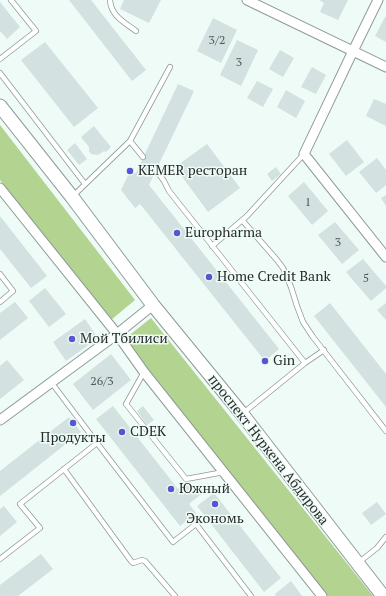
<!DOCTYPE html>
<html>
<head>
<meta charset="utf-8">
<style>
	body { margin:0 }
	canvas { display:block; background:#eefbf6 }
</style>
</head>
<body>
<canvas width="386" height="596"></canvas>
<script>
const ctx = document.querySelector('canvas').getContext('2d');
ctx.lineJoin = 'round';
function fill(path, color) { ctx.fillStyle = color; ctx.fill(path, 'evenodd'); }
function stroke(path, color, width, dash) { ctx.strokeStyle = color; ctx.lineWidth = width; ctx.lineCap = dash ? 'butt' : 'round'; ctx.setLineDash(dash || []); ctx.stroke(path); }
function drawText(font, color, halo, rows, align = 'center') {
  ctx.font = font + ' "PT Serif",serif'; ctx.lineWidth = 3; ctx.setLineDash([]); ctx.textBaseline = 'middle'; ctx.strokeStyle = halo; ctx.fillStyle = color; for (const [text, x, y, turn = 0] of rows) {
    ctx.save(); ctx.translate(x, y); ctx.rotate((+turn || 0) * Math.PI / 180); ctx.textAlign = isNaN(turn) ? turn : align; if (halo) ctx.strokeText(text, 0, 0); ctx.fillText(text, 0, 0); ctx.restore();
  }
}
fill(new Path2D(`
	M 0,125 L 135,300 L 111,320 L 0,180 Z
	M 151,318 L 373,596 L 323,596 L 122,341 Z`), '#b3d490');
fill(new Path2D(`
	M 69,0 L 91,0 L 146,70 L 132,81 Z
	M 124,0 L 161,0 L 149,23 L 120,9 Z
	M 319,0 L 348,0 L 338,20 L 320,12 L 324,3 Z
	M 0,2 L 20,27 L 7,39 L 0,31 Z
	M 385,17 L 386,17 L 386,42 L 375,36 Z
	M 213,18 L 237,30 L 221,63 L 197,51 Z
	M 237,40 L 258,50 L 241,86 L 220,75 Z
	M 45,42 L 98,108 L 74,127 L 21,60 Z
	M 280,50 L 294,58 L 283,77 L 269,69 Z
	M 312,67 L 326,75 L 316,94 L 301,87 Z
	M 257,81 L 273,89 L 263,107 L 247,98 Z
	M 178,84 L 194,91 L 149,185 L 279,349 L 265,361 L 140,204 L 135,208 L 121,190 L 130,171 L 136,173 Z
	M 286,90 L 305,101 L 296,118 L 277,107 Z
	M 374,99 L 386,104 L 386,126 L 366,116 Z
	M 94,126 L 111,147 L 106,152 L 104,151 L 98,155 L 91,154 L 89,151 L 89,147 L 81,137 Z
	M 347,140 L 364,162 L 346,176 L 329,154 Z
	M 75,143 L 87,159 L 79,165 L 67,150 Z
	M 207,144 L 240,188 L 208,212 L 175,167 Z
	M 377,158 L 386,170 L 386,185 L 376,193 L 359,172 Z
	M 276,167 L 281,174 L 272,181 L 267,174 Z
	M 304,182 L 328,211 L 312,225 L 288,196 Z
	M 386,195 L 386,206 L 381,198 Z
	M 0,216 L 47,276 L 31,288 L 0,249 Z
	M 335,222 L 359,250 L 342,264 L 318,235 Z
	M 363,259 L 386,286 L 386,288 L 371,301 L 346,272 Z
	M 45,288 L 66,314 L 49,327 L 29,301 Z
	M 15,302 L 28,318 L 0,340 L 0,313 Z
	M 330,303 L 386,374 L 386,407 L 314,316 Z
	M 386,303 L 386,320 L 377,310 Z
	M 85,319 L 98,338 L 66,361 L 53,342 Z
	M 111,354 L 131,380 L 93,410 L 73,384 Z
	M 7,360 L 24,380 L 0,399 L 0,366 Z
	M 113,406 L 178,489 L 184,486 L 190,485 L 201,488 L 205,491 L 189,504 L 196,513 L 180,526 L 96,419 Z
	M 143,406 L 154,420 L 147,425 L 137,411 Z
	M 69,417 L 81,432 L 0,496 L 0,471 Z
	M 214,493 L 281,578 L 264,592 L 197,506 Z
	M 377,502 L 386,514 L 371,525 L 362,513 Z
	M 4,506 L 17,522 L 0,536 L 0,509 Z
	M 41,554 L 53,569 L 18,596 L 0,596 L 0,585 Z
	M 291,581 L 302,596 L 276,596 L 275,594 Z`), '#d3e1e0');
const lane = new Path2D(`
	M 110,0 C 111,16 124,22 136,31
	M 0,59 L 36,31 L 11,0
	M 0,73 L 85,184
	M 130,141 L 170,67
	M 156,170 L 164,181 L 169,191 L 305,363 L 242,414
	M 73,196 L 130,141 L 143,157
	M 242,220 L 277,260 L 283,268 L 291,287 L 297,306 L 303,322 L 313,337 L 386,431
	M 212,246 L 247,216 L 304,154
	M 0,274 L 13,291 L 0,302
	M 305,363 L 324,350
	M 144,372 L 126,404 L 186,479 L 224,472
	M 97,443 L 173,542 L 196,524 L 251,596
	M 64,469 L 131,561 L 133,563 L 142,560 L 145,561 L 175,596
	M 0,559 L 40,528 L 20,504 L 97,443 L 51,382
	M 358,563 L 377,548 L 386,537`);
const street = new Path2D(`
	M 247,0 L 386,67
	M 378,0 L 353,51 L 304,154 L 386,257
	M 0,188 L 117,334 L 144,372 L 322,596
	M 0,420 L 117,334 L 153,305`);
const secondary = new Path2D(`
	M 0,106 L 72,197 L 153,305 L 242,414 L 383,596`);
stroke(lane, '#8f9b97', 6);
stroke(street, '#8f9b97', 11);
stroke(secondary, '#8f9b97', 15);
stroke(lane, '#fff', 4.5);
stroke(street, '#fff', 9);
stroke(secondary, '#fff', 13);
for (const [x, y, r, color] of [
	[130,171,4,"#5557ce"],
	[177,233,4,"#5557ce"],
	[209,277,4,"#5557ce"],
	[72,339,4,"#5557ce"],
	[265,361,4,"#5557ce"],
	[73,423,4,"#5557ce"],
	[122,432,4,"#5557ce"],
	[171,489,4,"#5557ce"],
	[215,504,4,"#5557ce"]
]) { const dot = new Path2D(); dot.arc(x, y, r, 0, 2 * Math.PI); ctx.fillStyle = color; ctx.fill(dot); stroke(dot, '#eefbf6', 1.5); }
drawText('12px', '#525958', null, [
	["3/2",217,41],
	["3",239,63],
	["1",308,203],
	["3",338,243],
	["5",366,279],
	["26/3",102,382]
]);
drawText('14px', '#272c2b', '#eefbf6', [
	["KEMER ресторан",138,171],
	["Europharma",185,233],
	["Home Credit Bank",217,277],
	["Мой Тбилиси",80,339],
	["Gin",273,361],
	["CDEK",130,432],
	["Продукты",73,438,"center"],
	["Южный",179,489],
	["Экономь",215,519,"center"]
], 'left');
drawText('14px', '#272c2b', '#eefbf6', [
	["проспект Нуркена Абдирова",268,450,52]
]);
</script>
</body>
</html>
